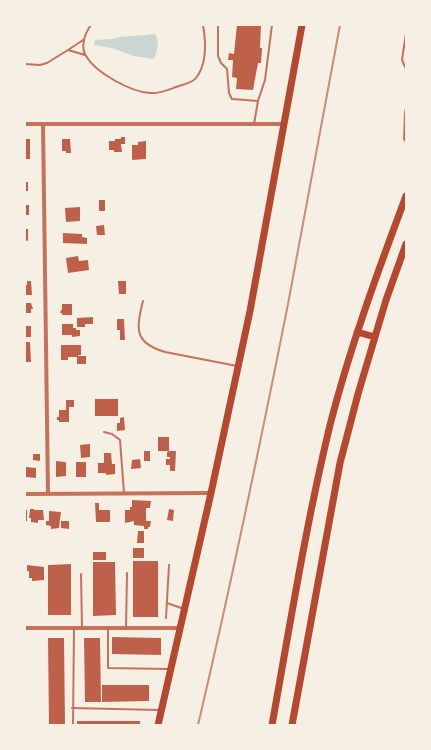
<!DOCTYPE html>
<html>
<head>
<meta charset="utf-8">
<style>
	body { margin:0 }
	#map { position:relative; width:431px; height:750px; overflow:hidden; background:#f6efe4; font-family:"Source Sans 3",sans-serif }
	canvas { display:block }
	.frame { position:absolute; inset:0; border:26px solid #f6efe4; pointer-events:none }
</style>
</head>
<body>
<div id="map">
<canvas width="431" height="750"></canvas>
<div class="frame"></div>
</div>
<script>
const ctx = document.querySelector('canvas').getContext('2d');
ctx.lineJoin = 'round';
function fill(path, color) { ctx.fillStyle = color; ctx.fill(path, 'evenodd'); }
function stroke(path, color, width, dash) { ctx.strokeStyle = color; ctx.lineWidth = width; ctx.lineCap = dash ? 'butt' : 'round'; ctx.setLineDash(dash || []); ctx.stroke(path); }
fill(new Path2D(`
	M 154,34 L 156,35 C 159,42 158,53 153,59 L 134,56 L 112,48 L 94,45 L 95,40 L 112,39 L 120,37 L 147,35 Z`), '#c9d6d2');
fill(new Path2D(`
	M 237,25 L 261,25 L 260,48 L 262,48 L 261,63 L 258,63 L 253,90 L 236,89 L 237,78 L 232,77 L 233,60 L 228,60 L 229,53 L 234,54 Z
	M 121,137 L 125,137 L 125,144 L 121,144 L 122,152 L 114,152 L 114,150 L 109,150 L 109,141 L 115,141 L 115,139 L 121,139 Z
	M 25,139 L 30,139 L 30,159 L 25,159 Z
	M 62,139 L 70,139 L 71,153 L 66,153 L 66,151 L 62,151 Z
	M 146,141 L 146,159 L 132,160 L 132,145 L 138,145 L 138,142 Z
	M 25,182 L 28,182 L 28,191 L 25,191 Z
	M 99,200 L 105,200 L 105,211 L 99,211 Z
	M 25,205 L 29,205 L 29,215 L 25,215 Z
	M 80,207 L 80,221 L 66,222 L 65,208 Z
	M 104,225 L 105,235 L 97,235 L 96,226 Z
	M 25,229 L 28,229 L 28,241 L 25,240 Z
	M 63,233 L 82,234 L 82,237 L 87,238 L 87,244 L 63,243 Z
	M 78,256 L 79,261 L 88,260 L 89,270 L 68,273 L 66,258 Z
	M 27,281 L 31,281 L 32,295 L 25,295 L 25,285 L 27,285 Z
	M 118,281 L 126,281 L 126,294 L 119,294 Z
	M 25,303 L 31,303 L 33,309 L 31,309 L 31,313 L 25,313 Z
	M 62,304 L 72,304 L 72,315 L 62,315 L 62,313 L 60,313 L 61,310 L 62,310 Z
	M 93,317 L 93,324 L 85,324 L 85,327 L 77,327 L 77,318 Z
	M 117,319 L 124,319 L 125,340 L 120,340 L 120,330 L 117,330 Z
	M 62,324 L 73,324 L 73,328 L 76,328 L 76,330 L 80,330 L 80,336 L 72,337 L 72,335 L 62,335 Z
	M 25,326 L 31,326 L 31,337 L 25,337 Z
	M 25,342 L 30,342 L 31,362 L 25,362 Z
	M 61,345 L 81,345 L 81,355 L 78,355 L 78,356 L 86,356 L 86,364 L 77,364 L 77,357 L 68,357 L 68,360 L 61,360 Z
	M 95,399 L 118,399 L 118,416 L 95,416 Z
	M 66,400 L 74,400 L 74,407 L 69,407 L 69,422 L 59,422 L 59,420 L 57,420 L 57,417 L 59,417 L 59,410 L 66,410 Z
	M 124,417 L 125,430 L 117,431 L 117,423 L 120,423 L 120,418 Z
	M 158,437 L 169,437 L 169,451 L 158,451 Z
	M 90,444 L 90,457 L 81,458 L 80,445 Z
	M 144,451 L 150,451 L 150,461 L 144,461 Z
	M 169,451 L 176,451 L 175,471 L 170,471 L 170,465 L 166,465 L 166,459 L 170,459 L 170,457 L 167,457 L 167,452 Z
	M 104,453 L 111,453 L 112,464 L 115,464 L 115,474 L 106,475 L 106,473 L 98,473 L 98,463 L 104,463 Z
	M 33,454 L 40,454 L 40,461 L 33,460 Z
	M 140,459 L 141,468 L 131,469 L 132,460 Z
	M 56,461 L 65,462 L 66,463 L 66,476 L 56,477 Z
	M 76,462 L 86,462 L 86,477 L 76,477 Z
	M 26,467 L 36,468 L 36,478 L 26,477 Z
	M 132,500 L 151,501 L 150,508 L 146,508 L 146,521 L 151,521 L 150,527 L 148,527 L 148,529 L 144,529 L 144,526 L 134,525 L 134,521 L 125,523 L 125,510 L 130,510 L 130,507 L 132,507 Z
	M 95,503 L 99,503 L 99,510 L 110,510 L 110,522 L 96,522 Z
	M 30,509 L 34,509 L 34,510 L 43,510 L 44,520 L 38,520 L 38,523 L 31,522 L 31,518 L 29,518 Z
	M 169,509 L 174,510 L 173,521 L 167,520 Z
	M 25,510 L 27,510 L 27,521 L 25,521 Z
	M 49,511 L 61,512 L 59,528 L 51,529 L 51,526 L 46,525 L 46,521 L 49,521 Z
	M 61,521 L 69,521 L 69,529 L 61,528 Z
	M 138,531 L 144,531 L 144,543 L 137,543 Z
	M 133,548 L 144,548 L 144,558 L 133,558 Z
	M 93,552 L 106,552 L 106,560 L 93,560 Z
	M 133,561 L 158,561 L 158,617 L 133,617 Z
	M 93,562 L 115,562 L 116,615 L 93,616 Z
	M 71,564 L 71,615 L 48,615 L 48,565 Z
	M 27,565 L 44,567 L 44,580 L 32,581 L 32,578 L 29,578 L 29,571 L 27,571 Z
	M 112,637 L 161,638 L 161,655 L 112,654 Z
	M 48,638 L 64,638 L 65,725 L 49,725 Z
	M 84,638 L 100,638 L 101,702 L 85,702 Z
	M 102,685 L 149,685 L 149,701 L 102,702 Z
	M 77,721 L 140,721 L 140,725 L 77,725 Z`), '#bf614a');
stroke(new Path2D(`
	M 91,25 C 85,33 80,47 86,56 C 96,73 131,92 150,93 C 160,94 168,90 176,87 C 182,85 192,83 196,78 C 207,64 206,42 203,25
	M 218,25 L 218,56 L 221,63 L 227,69 L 229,93 L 232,99 L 258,101
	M 406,33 L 402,60 L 406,69
	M 68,50 L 83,40
	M 25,64 L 40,65 L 47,63 L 68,50 L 85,55
	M 406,108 L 405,113 L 404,139 L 406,142
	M 254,124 L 258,101 L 265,80 L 272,25
	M 143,301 C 136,329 134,343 165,352 L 237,366
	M 104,432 L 112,434 L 120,440 L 124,493
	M 81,574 L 82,627
	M 167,603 L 184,609
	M 166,618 L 169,565
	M 126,628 L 127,573
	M 108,629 L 108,668 L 168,669
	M 72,708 L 159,710
	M 73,725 L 74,629`), '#c5725c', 2);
stroke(new Path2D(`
	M 25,124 L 284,124
	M 43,124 L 48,494
	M 25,494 L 211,493
	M 25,628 L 180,628`), '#c5725c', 4);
stroke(new Path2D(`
	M 357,332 L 375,337
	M 158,725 L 211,493 L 250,311 L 302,25
	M 272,725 C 290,625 306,524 330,425 C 350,347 378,271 406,196
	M 292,725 L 340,463 L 358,394 L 386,300 L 406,244`), '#b5482f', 7);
stroke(new Path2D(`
	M 198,725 C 231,585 260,445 288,304 C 306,211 323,118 340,25`), '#cf8b77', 2);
</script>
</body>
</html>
